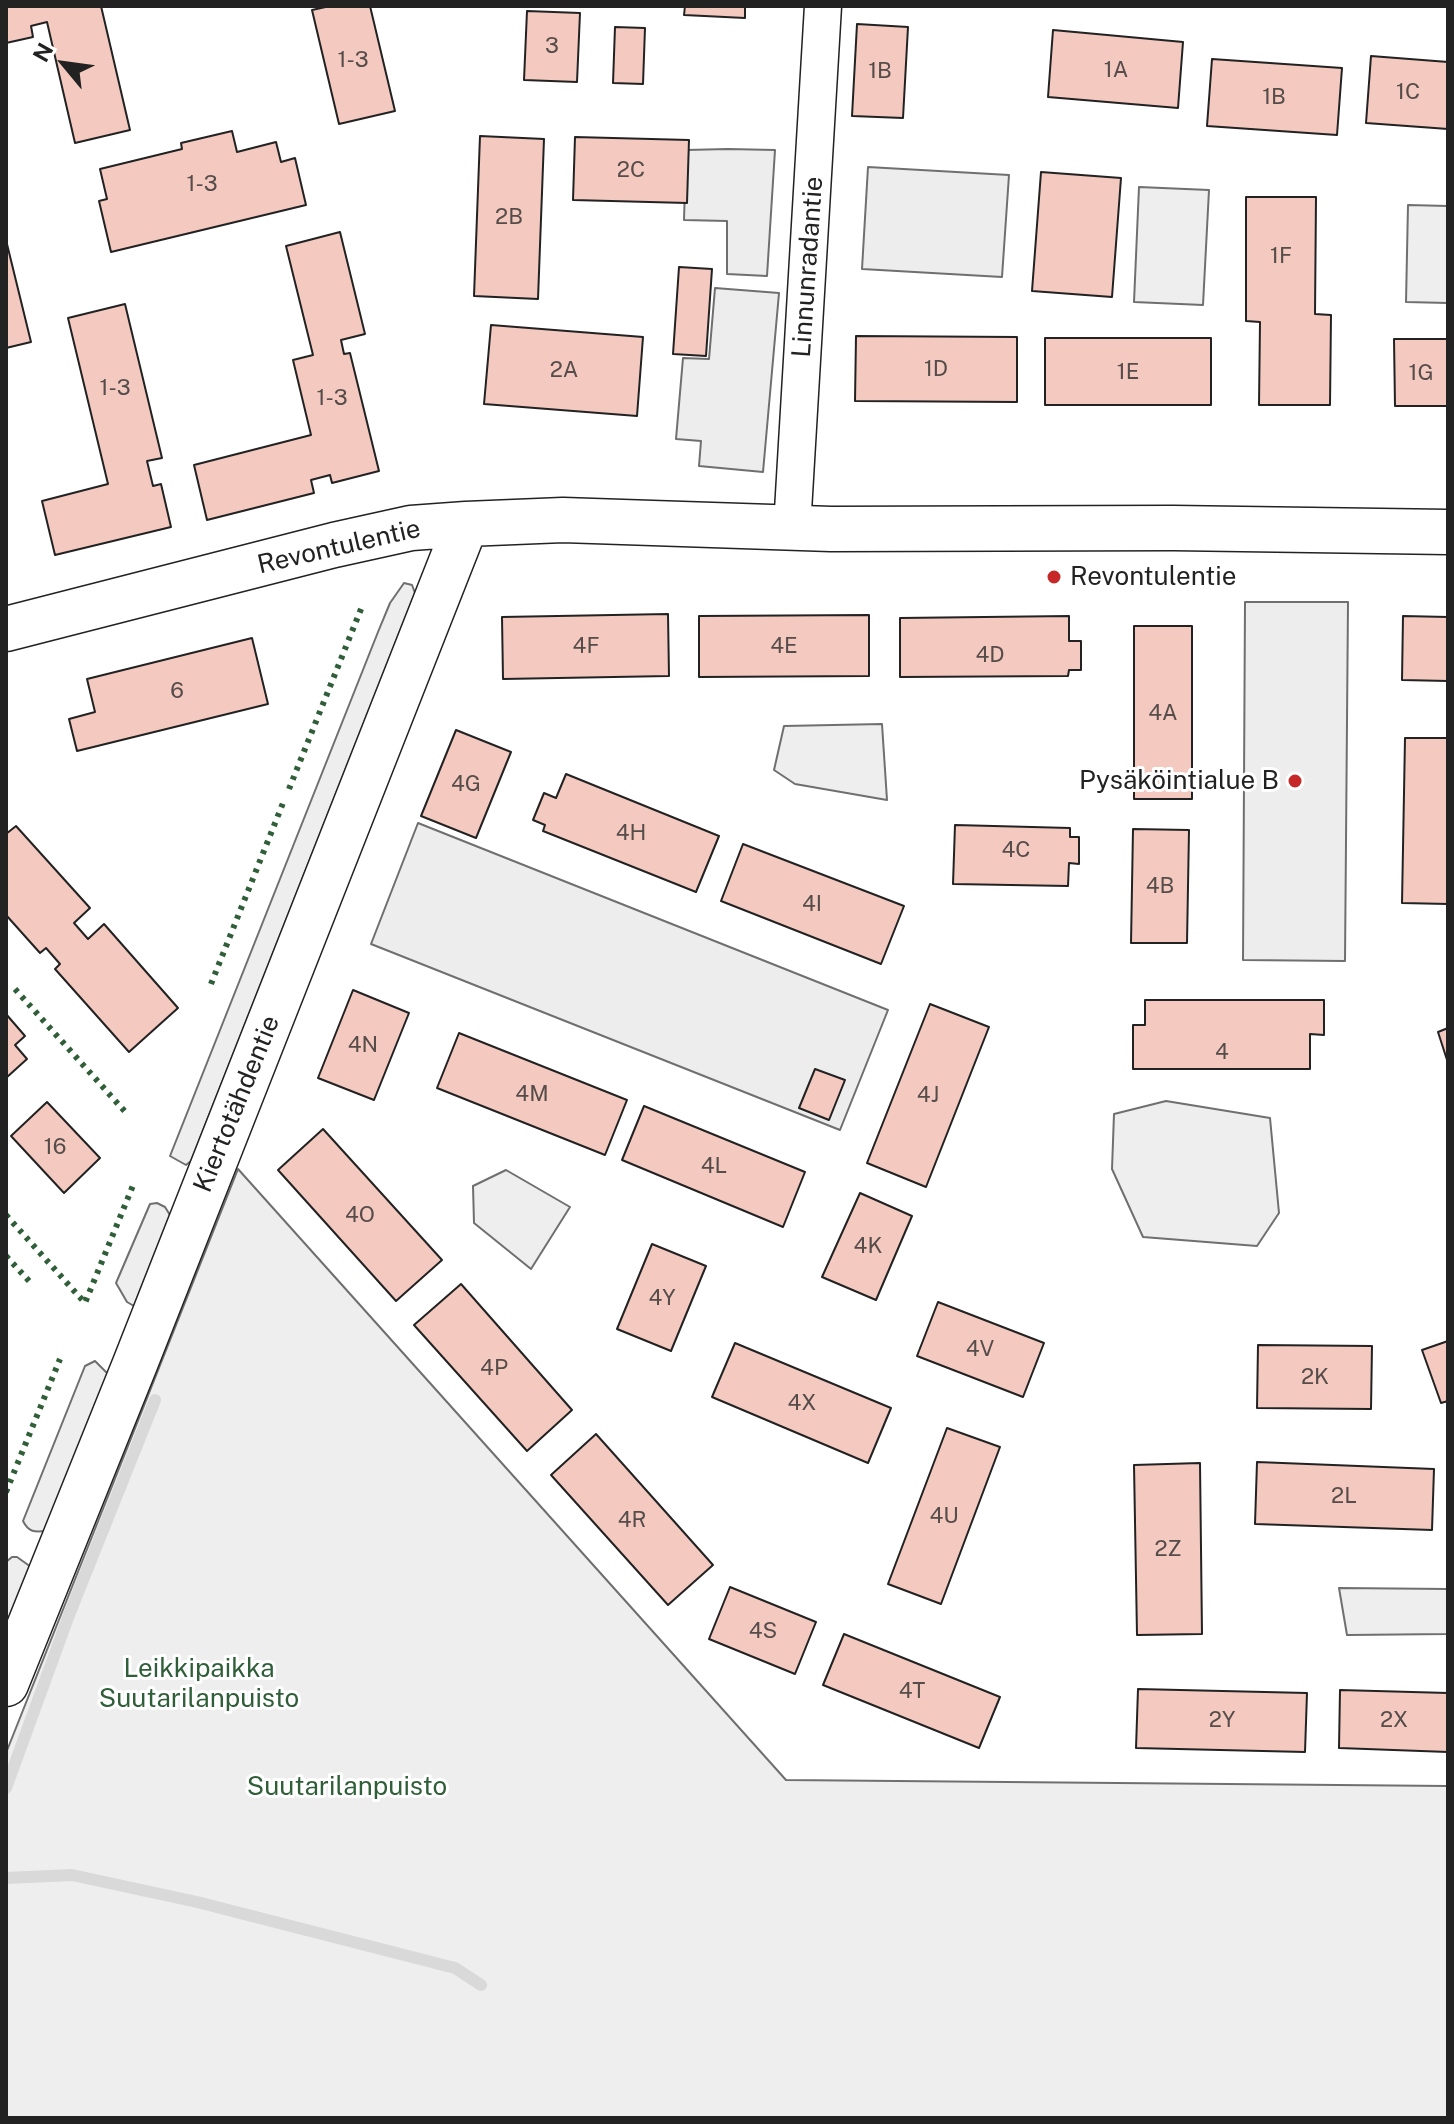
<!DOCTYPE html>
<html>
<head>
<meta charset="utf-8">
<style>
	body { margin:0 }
	#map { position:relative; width:1454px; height:2124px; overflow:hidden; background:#fff; font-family:"Public Sans",sans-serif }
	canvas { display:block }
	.frame { position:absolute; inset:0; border:8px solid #222; pointer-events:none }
	.north { position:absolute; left:24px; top:24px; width:80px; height:80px; -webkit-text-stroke:6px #fff; paint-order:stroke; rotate:299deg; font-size:22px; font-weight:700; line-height:32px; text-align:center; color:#222 }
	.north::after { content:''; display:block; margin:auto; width:28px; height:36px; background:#222; clip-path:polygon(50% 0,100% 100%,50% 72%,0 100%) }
</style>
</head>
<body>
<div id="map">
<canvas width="1454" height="2124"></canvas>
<div class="frame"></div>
<div class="north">N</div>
</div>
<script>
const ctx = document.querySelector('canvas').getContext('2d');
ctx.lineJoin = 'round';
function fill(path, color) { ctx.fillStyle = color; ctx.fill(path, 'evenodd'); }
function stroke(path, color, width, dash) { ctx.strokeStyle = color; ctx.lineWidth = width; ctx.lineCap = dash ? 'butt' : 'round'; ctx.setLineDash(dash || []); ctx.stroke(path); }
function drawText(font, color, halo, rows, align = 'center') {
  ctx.font = font + ' "Public Sans",sans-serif'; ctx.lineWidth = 6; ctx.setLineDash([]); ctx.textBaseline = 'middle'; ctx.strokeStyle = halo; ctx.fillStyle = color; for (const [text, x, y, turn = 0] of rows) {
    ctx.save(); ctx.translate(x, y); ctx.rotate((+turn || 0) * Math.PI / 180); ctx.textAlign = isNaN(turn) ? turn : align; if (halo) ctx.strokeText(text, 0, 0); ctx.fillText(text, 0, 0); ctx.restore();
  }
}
const green = new Path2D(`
	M 1139,187 L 1209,190 L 1203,305 L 1134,302 Z
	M 1408,205 L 1448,206 L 1448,303 L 1406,302 Z
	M 404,583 L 412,585 L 415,593 L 191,1161 L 186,1165 L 170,1156 L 378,632 L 390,603 Z
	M 882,724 L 887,800 L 795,784 L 774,770 L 784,726 Z
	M 1166,1101 L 1270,1118 L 1279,1213 L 1257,1246 L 1143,1237 L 1112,1169 L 1114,1114 Z
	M 238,1169 L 786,1780 L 1448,1786 L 1448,2118 L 6,2118 L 6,1753 Z
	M 506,1170 L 570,1207 L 531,1269 L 474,1223 L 473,1186 Z
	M 157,1203 L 165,1207 L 170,1215 L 134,1306 L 127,1302 L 116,1283 L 150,1204 Z
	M 95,1361 L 108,1374 L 47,1531 C 35,1532 29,1533 23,1521 L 85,1366 Z
	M 12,1557 L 17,1557 L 31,1567 L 6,1631 L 6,1562 Z
	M 1339,1588 L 1448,1589 L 1448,1634 L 1347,1635 Z`);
fill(green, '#eee');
stroke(green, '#6f6f6f', 2);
const parking = new Path2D(`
	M 728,149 L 775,150 L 767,276 L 727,274 L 727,221 L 684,220 L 686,150 Z
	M 868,167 L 1009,175 L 1002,277 L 862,269 Z
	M 715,288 L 779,293 L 763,472 L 699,466 L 701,441 L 676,439 L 683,358 L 709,359 Z
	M 1245,602 L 1348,602 L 1345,961 L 1243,960 Z
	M 418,823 L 888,1010 L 840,1130 L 371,944 Z`);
fill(parking, '#ededed');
stroke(parking, '#6f6f6f', 2);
stroke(new Path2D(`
	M 6,1788 L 69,1615 L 155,1400
	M 6,1878 L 72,1875 L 197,1902 L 455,1968 L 481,1985`), '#d9d9d9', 12);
const building = new Path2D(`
	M 6,6 L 101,6 L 130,130 L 75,143 L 47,22 L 31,26 L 33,37 L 6,43 Z
	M 330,6 L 370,6 L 395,111 L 339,124 L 312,10 Z
	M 685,6 L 745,6 L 745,18 L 684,15 Z
	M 527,11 L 580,13 L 577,82 L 524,80 Z
	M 857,24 L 908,27 L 903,118 L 852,116 Z
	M 615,27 L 645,28 L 643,84 L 613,83 Z
	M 1053,30 L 1183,42 L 1178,108 L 1048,97 Z
	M 1371,56 L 1448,62 L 1448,129 L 1366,123 Z
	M 1212,59 L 1342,68 L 1337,135 L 1207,126 Z
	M 232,131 L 237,152 L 276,142 L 281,162 L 295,158 L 306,205 L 111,252 L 99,201 L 107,199 L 100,169 L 182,149 L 181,143 Z
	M 480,136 L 544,139 L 538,299 L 474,296 Z
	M 575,137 L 689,140 L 687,203 L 573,200 Z
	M 1041,172 L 1121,178 L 1112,297 L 1032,291 Z
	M 1246,197 L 1316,197 L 1315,314 L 1331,315 L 1330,405 L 1259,405 L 1260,322 L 1246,321 Z
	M 340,232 L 365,334 L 341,340 L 344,354 L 350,353 L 379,471 L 332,483 L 330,475 L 311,480 L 314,493 L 207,520 L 194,465 L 311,435 L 293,360 L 313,355 L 286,246 Z
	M 6,240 L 31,342 L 6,348 Z
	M 679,267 L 712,269 L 706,356 L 673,354 Z
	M 125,304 L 162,458 L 147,461 L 153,486 L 161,484 L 171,527 L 55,555 L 42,501 L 108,484 L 68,318 Z
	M 491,325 L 643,337 L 637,416 L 484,404 Z
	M 856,336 L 1017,337 L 1017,402 L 855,401 Z
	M 1045,338 L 1211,338 L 1211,405 L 1045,405 Z
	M 1394,339 L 1448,339 L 1448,406 L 1395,406 Z
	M 668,614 L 669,676 L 503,679 L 502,617 Z
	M 869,615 L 869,676 L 699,677 L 699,616 Z
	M 1069,616 L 1069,641 L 1081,641 L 1081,670 L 1069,670 L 1068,676 L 900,677 L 900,618 Z
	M 1403,616 L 1448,617 L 1448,681 L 1402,680 Z
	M 1134,626 L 1192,626 L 1192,799 L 1134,799 Z
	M 252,638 L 268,704 L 77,751 L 69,719 L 95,712 L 87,679 Z
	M 456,730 L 511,752 L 476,838 L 421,816 Z
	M 1405,738 L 1448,738 L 1448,904 L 1402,903 Z
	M 566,774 L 719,836 L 696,892 L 543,831 L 545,825 L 533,820 L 544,793 L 556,798 Z
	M 955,825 L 1070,828 L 1070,837 L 1079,837 L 1079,864 L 1069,863 L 1068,886 L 953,884 Z
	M 16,826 L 90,908 L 74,923 L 88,939 L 104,924 L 178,1008 L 129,1052 L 55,969 L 60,964 L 46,948 L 40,953 L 6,915 L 6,834 Z
	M 1133,829 L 1189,830 L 1187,943 L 1131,943 Z
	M 743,844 L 904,906 L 881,964 L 721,901 Z
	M 353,990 L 409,1013 L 374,1100 L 318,1078 Z
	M 1145,1000 L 1324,1000 L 1324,1035 L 1310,1034 L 1310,1069 L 1133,1069 L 1133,1025 L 1145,1025 Z
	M 930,1004 L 989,1027 L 926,1187 L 867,1163 Z
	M 6,1014 L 25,1036 L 15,1045 L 27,1059 L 6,1078 Z
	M 1448,1028 L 1448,1063 L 1438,1032 Z
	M 459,1033 L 627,1100 L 605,1155 L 437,1088 Z
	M 815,1069 L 845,1080 L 829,1120 L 799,1108 Z
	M 47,1102 L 100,1158 L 64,1193 L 11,1136 Z
	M 644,1106 L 805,1172 L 783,1227 L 622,1160 Z
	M 323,1129 L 442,1260 L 396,1301 L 278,1170 Z
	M 860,1193 L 912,1216 L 876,1300 L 822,1277 Z
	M 652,1244 L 706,1266 L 671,1351 L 617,1329 Z
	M 461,1284 L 572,1410 L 527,1451 L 414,1325 Z
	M 938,1302 L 1044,1343 L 1023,1397 L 917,1356 Z
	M 1448,1341 L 1448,1401 L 1441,1403 L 1422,1350 Z
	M 735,1343 L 891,1408 L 868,1463 L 712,1397 Z
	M 1258,1345 L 1372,1346 L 1371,1409 L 1257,1408 Z
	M 947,1428 L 1000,1447 L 941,1604 L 888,1584 Z
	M 596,1434 L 713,1565 L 668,1605 L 551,1475 Z
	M 1257,1462 L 1434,1469 L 1432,1530 L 1255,1524 Z
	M 1200,1463 L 1202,1634 L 1137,1635 L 1134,1465 Z
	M 730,1587 L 816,1622 L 795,1674 L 709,1639 Z
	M 844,1634 L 1000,1697 L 979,1748 L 823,1685 Z
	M 1138,1689 L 1307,1693 L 1305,1752 L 1136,1748 Z
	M 1340,1690 L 1448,1693 L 1448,1752 L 1339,1748 Z`);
fill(building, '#f3c9c0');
stroke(building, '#222', 2);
const street = new Path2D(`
	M 792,528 L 823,6`);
const secondary = new Path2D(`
	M 6,629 L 334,545 L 411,528 L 466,524 L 563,520 L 831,529 L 1173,528 L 1448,532
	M 6,1684 L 135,1364 L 466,524`);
stroke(street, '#222', 39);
stroke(secondary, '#222', 47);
stroke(street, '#fff', 36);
stroke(secondary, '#fff', 44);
stroke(new Path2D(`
	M 289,789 L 363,604
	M 211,984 L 283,803
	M 15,989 L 128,1115
	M 6,1215 L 85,1303 L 134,1183
	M 6,1256 L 30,1282
	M 6,1492 L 60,1359`), '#2f5e38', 6, [4, 6]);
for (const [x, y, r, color] of [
	[1054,577,8,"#c62828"],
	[1295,781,8,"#c62828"]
]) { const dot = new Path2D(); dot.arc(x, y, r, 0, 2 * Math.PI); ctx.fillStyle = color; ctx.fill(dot); stroke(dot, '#fff', 3); }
drawText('22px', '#564c4a', null, [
	["3",552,46],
	["1-3",353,60],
	["1A",1116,70],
	["1B",880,71],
	["1C",1408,92],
	["1B",1274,97],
	["2C",631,170],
	["1-3",202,184],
	["2B",509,217],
	["1F",1281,256],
	["1D",936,369],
	["2A",564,370],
	["1E",1128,372],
	["1G",1421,373],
	["1-3",115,388],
	["1-3",332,398],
	["4F",586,646],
	["4E",784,646],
	["4D",990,655],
	["6",177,691],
	["4A",1163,713],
	["4G",466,784],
	["4H",631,833],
	["4C",1016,850],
	["4B",1160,886],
	["4I",812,904],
	["4N",363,1045],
	["4",1222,1052],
	["4M",532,1094],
	["4J",928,1095],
	["16",55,1147],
	["4L",714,1166],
	["4O",360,1215],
	["4K",868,1246],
	["4Y",662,1298],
	["4V",980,1349],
	["4P",494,1368],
	["2K",1315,1377],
	["4X",802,1403],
	["2L",1344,1496],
	["4U",944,1516],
	["4R",632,1520],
	["2Z",1168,1549],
	["4S",763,1631],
	["4T",912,1691],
	["2Y",1222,1720],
	["2X",1394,1720]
]);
drawText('26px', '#222', '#fff', [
	["Linnunradantie",808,267,-86],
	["Revontulentie",339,547,-13],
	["Kiertotähdentie",237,1104,-68]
]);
drawText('26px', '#222', '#fff', [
	["Revontulentie",1070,577],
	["Pysäköintialue B",1279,781,"right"]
], 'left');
drawText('26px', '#2f5e38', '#fff', [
	["Leikkipaikka",199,1669],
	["Suutarilanpuisto",199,1699],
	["Suutarilanpuisto",347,1787]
]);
</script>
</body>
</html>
